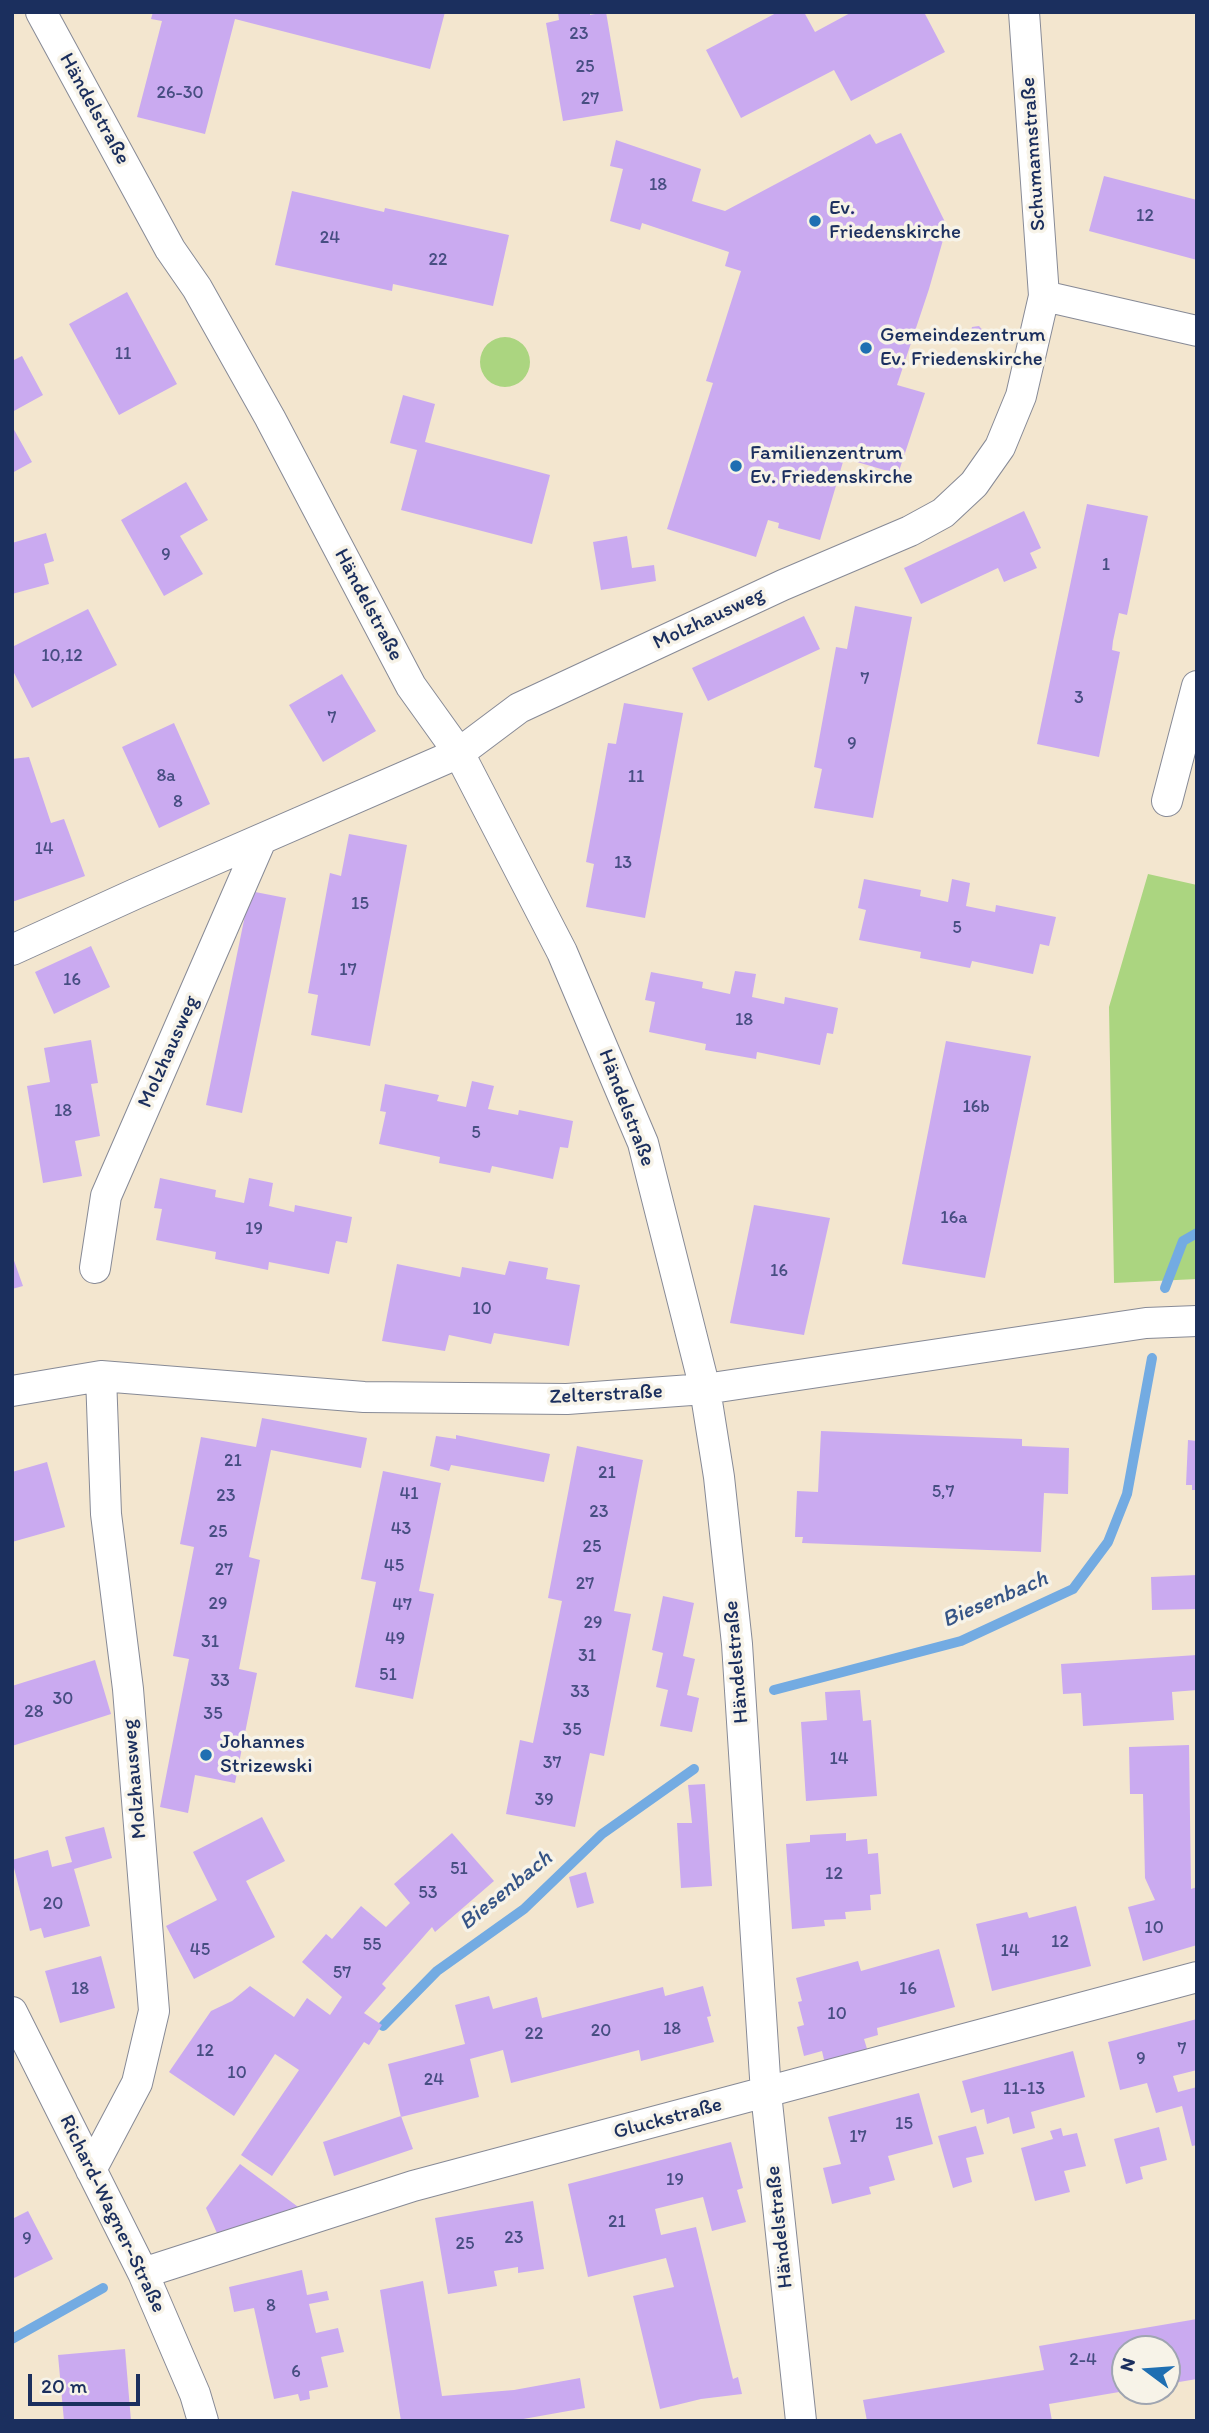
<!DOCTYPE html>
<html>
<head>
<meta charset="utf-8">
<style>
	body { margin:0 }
	#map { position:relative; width:1209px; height:2433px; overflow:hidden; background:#f3e6cf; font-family:Itim,sans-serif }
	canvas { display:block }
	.frame { position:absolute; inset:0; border:14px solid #1b2f5e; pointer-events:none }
	.north { position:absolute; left:1111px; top:2335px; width:70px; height:70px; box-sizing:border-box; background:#f7f3e8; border:2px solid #9fa5b1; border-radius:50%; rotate:286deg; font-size:19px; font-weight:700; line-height:28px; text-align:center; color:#1b2f5e }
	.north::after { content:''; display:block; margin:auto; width:24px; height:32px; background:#1f6fb2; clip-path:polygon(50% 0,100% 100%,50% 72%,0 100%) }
	.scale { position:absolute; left:28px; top:2374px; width:112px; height:32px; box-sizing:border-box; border:4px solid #1b2f5e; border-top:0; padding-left:9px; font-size:21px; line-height:24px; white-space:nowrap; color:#1b2f5e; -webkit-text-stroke:5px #f7f3e8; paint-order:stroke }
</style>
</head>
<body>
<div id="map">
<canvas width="1209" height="2433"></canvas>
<div class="frame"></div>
<div class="north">N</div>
<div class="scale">20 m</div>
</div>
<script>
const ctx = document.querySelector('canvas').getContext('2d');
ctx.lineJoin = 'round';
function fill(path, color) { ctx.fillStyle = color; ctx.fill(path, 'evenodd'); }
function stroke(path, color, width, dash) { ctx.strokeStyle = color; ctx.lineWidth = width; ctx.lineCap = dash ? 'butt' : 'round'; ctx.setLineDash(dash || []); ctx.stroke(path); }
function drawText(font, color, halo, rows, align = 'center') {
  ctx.font = font + ' Itim,sans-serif'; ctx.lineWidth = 7; ctx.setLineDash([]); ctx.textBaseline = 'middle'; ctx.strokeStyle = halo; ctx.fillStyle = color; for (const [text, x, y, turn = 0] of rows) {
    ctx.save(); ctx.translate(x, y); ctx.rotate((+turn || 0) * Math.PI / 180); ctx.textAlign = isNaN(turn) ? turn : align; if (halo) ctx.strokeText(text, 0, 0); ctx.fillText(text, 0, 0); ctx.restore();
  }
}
fill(new Path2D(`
	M480 362a25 25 0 1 1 50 0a25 25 0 1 1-50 0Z
	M 1148,874 L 1197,885 L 1197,1279 L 1114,1283 L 1109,1007 Z`), '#abd580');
stroke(new Path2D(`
	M 1165,1288 L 1183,1241 L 1197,1233
	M 774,1690 L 961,1641 L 1073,1589 L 1108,1542 L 1127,1494 L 1152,1358
	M 383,2026 L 437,1971 L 524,1909 L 602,1834 L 694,1769
	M 12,2339 L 103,2288`), '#73abe2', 10);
fill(new Path2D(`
	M 153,12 L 445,12 L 430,69 L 235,19 L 205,134 L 137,117 L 162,21 L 151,19 Z
	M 558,12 L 590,12 L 590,15 L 606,12 L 623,111 L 563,121 L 546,23 L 559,20 Z
	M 778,12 L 804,12 L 815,32 L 852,12 L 924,12 L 945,52 L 851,101 L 834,70 L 741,118 L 706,50 Z
	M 901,133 L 947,226 L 929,289 L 897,385 L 925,393 L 898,474 L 857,462 L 858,460 L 845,455 L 820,540 L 778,528 L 779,523 L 768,520 L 756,557 L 667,529 L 713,383 L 706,381 L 741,271 L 725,266 L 729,252 L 642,223 L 640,230 L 610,221 L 623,169 L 610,166 L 616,140 L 701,169 L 692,201 L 725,211 L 870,134 L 876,144 Z
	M 1104,176 L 1197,200 L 1197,260 L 1089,231 Z
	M 292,191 L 384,212 L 385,208 L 509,235 L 493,306 L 393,284 L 392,291 L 275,265 Z
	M 127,292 L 177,384 L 119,415 L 69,324 Z
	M 979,326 L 986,334 L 984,341 L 973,343 L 969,338 L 972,327 Z
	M 22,356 L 43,395 L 12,412 L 12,361 Z
	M 403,395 L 435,404 L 425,442 L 550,475 L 532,544 L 401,510 L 417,450 L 390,443 Z
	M 12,426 L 32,462 L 12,473 Z
	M 186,482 L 208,520 L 180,536 L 203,574 L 164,596 L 121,520 Z
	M 1087,504 L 1148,516 L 1127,615 L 1119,613 L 1113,641 L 1112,650 L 1120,652 L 1099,757 L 1037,744 Z
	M 1024,511 L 1041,548 L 1030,553 L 1037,568 L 1004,582 L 998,568 L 921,604 L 904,568 Z
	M 46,533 L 54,561 L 44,564 L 49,584 L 12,594 L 12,543 Z
	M 627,536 L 632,568 L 654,565 L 656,581 L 601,590 L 593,542 Z
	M 855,606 L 912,617 L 873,818 L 814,808 L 822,769 L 814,767 L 836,647 L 847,649 Z
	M 88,609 L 117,665 L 32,708 L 12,669 L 12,647 Z
	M 804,616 L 820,649 L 708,701 L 692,668 Z
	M 342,674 L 376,731 L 323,762 L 289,705 Z
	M 624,703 L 683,713 L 645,918 L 586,907 L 594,864 L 586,862 L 596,809 L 608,743 L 616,744 Z
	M 174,723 L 210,804 L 159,828 L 122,747 Z
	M 29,757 L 51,823 L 64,819 L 85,876 L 12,902 L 12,759 Z
	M 349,834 L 407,845 L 370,1046 L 311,1035 L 318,995 L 308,993 L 330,873 L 341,876 Z
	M 864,879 L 921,890 L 920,896 L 948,902 L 952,879 L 970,883 L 966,906 L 995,912 L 996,905 L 1056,917 L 1049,946 L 1040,944 L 1033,974 L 972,961 L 970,968 L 920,958 L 921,952 L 859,940 L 866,910 L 858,908 Z
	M 250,891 L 286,898 L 242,1113 L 206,1105 Z
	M 91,946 L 110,987 L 54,1014 L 35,972 Z
	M 735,971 L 756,974 L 752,997 L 784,1004 L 785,997 L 838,1008 L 833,1034 L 827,1033 L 820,1065 L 757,1052 L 756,1059 L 705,1050 L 706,1044 L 649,1032 L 655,1002 L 645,1000 L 651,972 L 703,982 L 702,988 L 730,994 Z
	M 91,1040 L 98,1083 L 91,1084 L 100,1136 L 75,1141 L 82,1176 L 43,1183 L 27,1086 L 50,1082 L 44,1048 Z
	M 946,1041 L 1031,1056 L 985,1278 L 902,1264 Z
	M 472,1081 L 494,1086 L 488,1109 L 518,1115 L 519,1110 L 573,1121 L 568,1148 L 560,1147 L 553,1179 L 492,1166 L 490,1173 L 439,1163 L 440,1157 L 379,1144 L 386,1112 L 380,1111 L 385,1084 L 439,1095 L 437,1101 L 466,1107 Z
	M 160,1178 L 216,1190 L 215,1197 L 244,1203 L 249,1178 L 273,1183 L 269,1206 L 294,1212 L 295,1205 L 352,1217 L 347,1243 L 336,1241 L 329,1274 L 269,1262 L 268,1270 L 215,1259 L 216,1252 L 156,1240 L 162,1209 L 154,1208 Z
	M 754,1205 L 830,1218 L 804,1335 L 730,1323 Z
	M 12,1255 L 23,1286 L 12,1289 Z
	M 509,1261 L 548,1268 L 546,1279 L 580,1285 L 569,1346 L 494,1333 L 491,1344 L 449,1335 L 445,1351 L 382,1341 L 397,1264 L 460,1277 L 462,1267 L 505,1275 Z
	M 262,1418 L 367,1438 L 361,1468 L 271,1450 L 249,1557 L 260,1560 L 239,1669 L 257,1673 L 235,1783 L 195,1775 L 188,1813 L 160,1807 L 189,1659 L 173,1656 L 194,1547 L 180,1544 L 201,1437 L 256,1447 Z
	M 821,1431 L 1022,1439 L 1022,1446 L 1069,1448 L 1068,1494 L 1044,1493 L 1041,1552 L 802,1543 L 803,1537 L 795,1537 L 797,1491 L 818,1492 Z
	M 456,1435 L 550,1454 L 544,1482 L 451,1465 L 449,1471 L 430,1466 L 436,1436 L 456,1439 Z
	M 1188,1440 L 1197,1441 L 1197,1490 L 1192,1490 L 1192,1485 L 1186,1485 Z
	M 577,1446 L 643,1460 L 614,1611 L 631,1614 L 604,1756 L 590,1753 L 575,1827 L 506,1814 L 520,1740 L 533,1743 L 562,1601 L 548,1598 Z
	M 47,1462 L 65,1527 L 12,1542 L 12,1472 Z
	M 383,1471 L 441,1483 L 419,1591 L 434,1594 L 413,1699 L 355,1687 L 376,1582 L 361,1579 Z
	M 1197,1575 L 1197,1609 L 1152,1610 L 1151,1577 Z
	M 663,1596 L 694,1603 L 683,1656 L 695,1659 L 687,1695 L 699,1698 L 692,1732 L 660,1726 L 668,1690 L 656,1687 L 663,1653 L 652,1650 Z
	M 1197,1655 L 1197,1690 L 1172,1692 L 1174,1720 L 1083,1726 L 1081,1693 L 1063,1694 L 1061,1664 Z
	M 95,1660 L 111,1714 L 12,1746 L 12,1686 Z
	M 860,1690 L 863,1721 L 871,1720 L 877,1796 L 806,1801 L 801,1722 L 827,1720 L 825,1692 Z
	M 1189,1745 L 1191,1889 L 1197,1887 L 1197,1945 L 1143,1961 L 1128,1907 L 1155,1900 L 1145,1878 L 1143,1794 L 1130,1794 L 1129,1747 Z
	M 705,1784 L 712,1886 L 681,1888 L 677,1823 L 692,1823 L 688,1785 Z
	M 262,1817 L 285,1861 L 246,1881 L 275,1937 L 194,1979 L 166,1926 L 217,1900 L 193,1852 Z
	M 104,1827 L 112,1858 L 74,1869 L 90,1926 L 44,1938 L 41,1928 L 30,1931 L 12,1860 L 48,1850 L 52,1867 L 72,1862 L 65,1837 Z
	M 452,1833 L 494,1881 L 435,1932 L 432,1927 L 382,1984 L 386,1988 L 364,2013 L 382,2025 L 369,2045 L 364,2042 L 272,2176 L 241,2155 L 299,2070 L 275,2054 L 234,2116 L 169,2072 L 211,2011 L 232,2001 L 250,1986 L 294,2017 L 307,1998 L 330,2015 L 342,1997 L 302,1962 L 326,1934 L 332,1939 L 361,1906 L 386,1927 L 410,1903 L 394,1884 Z
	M 846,1833 L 846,1841 L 867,1839 L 868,1854 L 878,1853 L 881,1894 L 870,1895 L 871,1910 L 845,1912 L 846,1919 L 824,1920 L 825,1926 L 792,1929 L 786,1844 L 810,1842 L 810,1835 Z
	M 586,1872 L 594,1903 L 577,1908 L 569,1877 Z
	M 1076,1906 L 1091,1966 L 992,1991 L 976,1924 L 1027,1912 L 1029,1918 Z
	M 939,1949 L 955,2007 L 877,2028 L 878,2035 L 864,2039 L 868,2052 L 825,2064 L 822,2051 L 804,2056 L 797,2027 L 804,2025 L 798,2002 L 802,2001 L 796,1978 L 858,1961 L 861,1971 Z
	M 101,1956 L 115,2008 L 60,2023 L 45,1971 Z
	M 703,1986 L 711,2016 L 707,2017 L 714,2042 L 641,2061 L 639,2050 L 511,2083 L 503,2050 L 470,2059 L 479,2097 L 401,2117 L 388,2064 L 465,2044 L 455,2005 L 489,1996 L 493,2009 L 537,1997 L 542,2018 L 663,1987 L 665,1996 Z
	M 1197,2019 L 1197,2070 L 1173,2076 L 1178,2092 L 1197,2087 L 1197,2145 L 1192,2146 L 1182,2106 L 1156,2113 L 1147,2083 L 1120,2090 L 1108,2042 Z
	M 1073,2051 L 1085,2097 L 1031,2112 L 1035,2128 L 1013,2134 L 1009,2117 L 987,2124 L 984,2109 L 971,2113 L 962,2081 Z
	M 919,2093 L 933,2144 L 888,2156 L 895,2180 L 869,2187 L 871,2194 L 832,2204 L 823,2168 L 841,2164 L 828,2117 Z
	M 401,2116 L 413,2149 L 334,2176 L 323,2142 Z
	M 976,2126 L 984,2154 L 966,2158 L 972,2182 L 953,2188 L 938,2136 Z
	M 1159,2127 L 1167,2160 L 1140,2167 L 1143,2179 L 1126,2184 L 1114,2139 Z
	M 1061,2128 L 1063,2136 L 1077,2133 L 1086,2166 L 1064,2171 L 1070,2192 L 1035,2201 L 1021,2148 L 1053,2139 L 1050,2131 Z
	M 731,2142 L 743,2188 L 737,2190 L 746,2222 L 712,2231 L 703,2197 L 655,2209 L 661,2235 L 696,2227 L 733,2379 L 738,2377 L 742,2394 L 701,2399 L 660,2409 L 633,2296 L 674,2287 L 666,2258 L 588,2277 L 568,2184 Z
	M 240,2164 L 305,2212 L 220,2240 L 206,2208 Z
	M 533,2201 L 544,2269 L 518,2273 L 518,2267 L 494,2271 L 497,2286 L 448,2294 L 435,2218 Z
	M 28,2211 L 53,2259 L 12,2279 L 12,2219 Z
	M 302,2270 L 307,2295 L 327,2291 L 329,2300 L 309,2304 L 316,2333 L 338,2328 L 344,2352 L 321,2357 L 328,2387 L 309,2391 L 310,2399 L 300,2401 L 298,2394 L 274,2399 L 254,2308 L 234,2312 L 229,2287 Z
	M 423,2281 L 442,2396 L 514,2390 L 580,2378 L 585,2408 L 512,2421 L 401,2421 L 380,2290 Z
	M 1197,2319 L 1197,2379 L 1167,2384 L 1167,2349 L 1125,2349 L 1125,2391 L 1049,2404 L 1052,2421 L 867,2421 L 863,2400 L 1044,2370 L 1039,2346 Z
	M 125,2349 L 131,2421 L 64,2421 L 58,2355 Z`), '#caaaf0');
const minor = new Path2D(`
	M 41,12 L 170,249 L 197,288 L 270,418 L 411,686 L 459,753 L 562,952 L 643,1143 L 705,1389 L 719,1477 L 737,1644 L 766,2093 L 801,2421
	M 1044,296 L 1197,331
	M 1167,801 L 1197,686
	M 12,950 L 135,894 L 459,753 L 519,708 L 783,585 L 910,531 L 943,513 L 974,484 L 1000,447 L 1021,396 L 1044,296 L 1024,12
	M 95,1268 L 106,1196 L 261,840
	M 12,1391 L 101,1376 L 364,1397 L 567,1399 L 705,1389 L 1146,1323 L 1197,1321
	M 12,2012 L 143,2273 L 195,2394 L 203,2421
	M 91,2170 L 137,2083 L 154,2011 L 128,1689 L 106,1514 L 101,1376
	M 143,2273 L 413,2186 L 1197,1977`);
stroke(minor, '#878a96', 32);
stroke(minor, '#fff', 30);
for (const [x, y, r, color] of [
	[815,221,7,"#1f6fb2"],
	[866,348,7,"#1f6fb2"],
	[736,466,7,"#1f6fb2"],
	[206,1755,7,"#1f6fb2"]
]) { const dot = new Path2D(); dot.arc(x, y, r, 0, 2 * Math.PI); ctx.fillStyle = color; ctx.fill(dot); stroke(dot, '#f7f3e8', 2.5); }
drawText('18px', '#474e82', null, [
	["23",579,34],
	["25",585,67],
	["26-30",180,93],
	["27",590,99],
	["18",658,185],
	["12",1145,216],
	["24",330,238],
	["22",438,260],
	["11",123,354],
	["9",166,555],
	["1",1106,565],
	["10,12",62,656],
	["7",865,679],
	["3",1079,698],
	["7",332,718],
	["9",852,744],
	["8a",166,776],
	["11",636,777],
	["8",178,802],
	["14",44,849],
	["13",623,863],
	["15",360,904],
	["5",957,928],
	["17",348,970],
	["16",72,980],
	["18",744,1020],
	["16b",976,1107],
	["18",63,1111],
	["5",476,1133],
	["16a",954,1218],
	["19",254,1229],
	["16",779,1271],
	["10",482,1309],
	["21",233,1461],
	["21",607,1473],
	["5,7",943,1492],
	["41",409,1494],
	["23",226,1496],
	["23",599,1512],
	["43",401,1529],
	["25",218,1532],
	["25",592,1547],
	["45",394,1566],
	["27",224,1570],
	["27",585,1584],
	["29",218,1604],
	["47",402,1605],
	["29",593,1623],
	["49",395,1639],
	["31",210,1642],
	["31",587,1656],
	["51",388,1675],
	["33",220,1681],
	["33",580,1692],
	["30",63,1699],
	["28",34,1712],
	["35",213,1714],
	["35",572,1730],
	["14",839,1759],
	["37",552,1763],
	["39",544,1800],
	["51",459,1869],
	["12",834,1874],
	["53",428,1893],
	["20",53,1904],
	["10",1154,1928],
	["12",1060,1942],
	["55",372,1945],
	["45",200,1950],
	["14",1010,1951],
	["57",342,1973],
	["18",80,1989],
	["16",908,1989],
	["10",837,2014],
	["18",672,2029],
	["20",601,2031],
	["22",534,2034],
	["7",1182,2049],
	["12",205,2051],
	["9",1141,2059],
	["10",237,2073],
	["24",434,2080],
	["11-13",1024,2089],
	["15",904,2124],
	["17",858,2137],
	["19",675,2180],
	["21",617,2222],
	["23",514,2238],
	["9",27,2239],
	["25",465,2244],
	["8",271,2306],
	["2-4",1083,2360],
	["6",296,2372]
]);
drawText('21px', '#1b2f5e', '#f7f3e8', [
	["Händelstraße",94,109,61],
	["Schumannstraße",1034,154,-94],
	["Händelstraße",368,605,62],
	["Molzhausweg",709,619,-25],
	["Molzhausweg",169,1052,-66],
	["Händelstraße",626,1108,69],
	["Zelterstraße",606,1395,-3],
	["Händelstraße",737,1662,-95],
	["Molzhausweg",135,1779,-95],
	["Gluckstraße",668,2119,-15],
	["Richard-Wagner-Straße",112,2214,64],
	["Händelstraße",780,2227,-96]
]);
drawText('21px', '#1b2f5e', '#f7f3e8', [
	["Ev.",829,209],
	["Friedenskirche",829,233],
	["Gemeindezentrum",880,336],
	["Ev. Friedenskirche",880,360],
	["Familienzentrum",750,454],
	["Ev. Friedenskirche",750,478],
	["Johannes",220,1743],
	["Strizewski",220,1767]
], 'left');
drawText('italic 23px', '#355486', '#f7f3e8', [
	["Biesenbach",995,1600,-23],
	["Biesenbach",506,1891,-39]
]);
</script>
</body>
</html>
